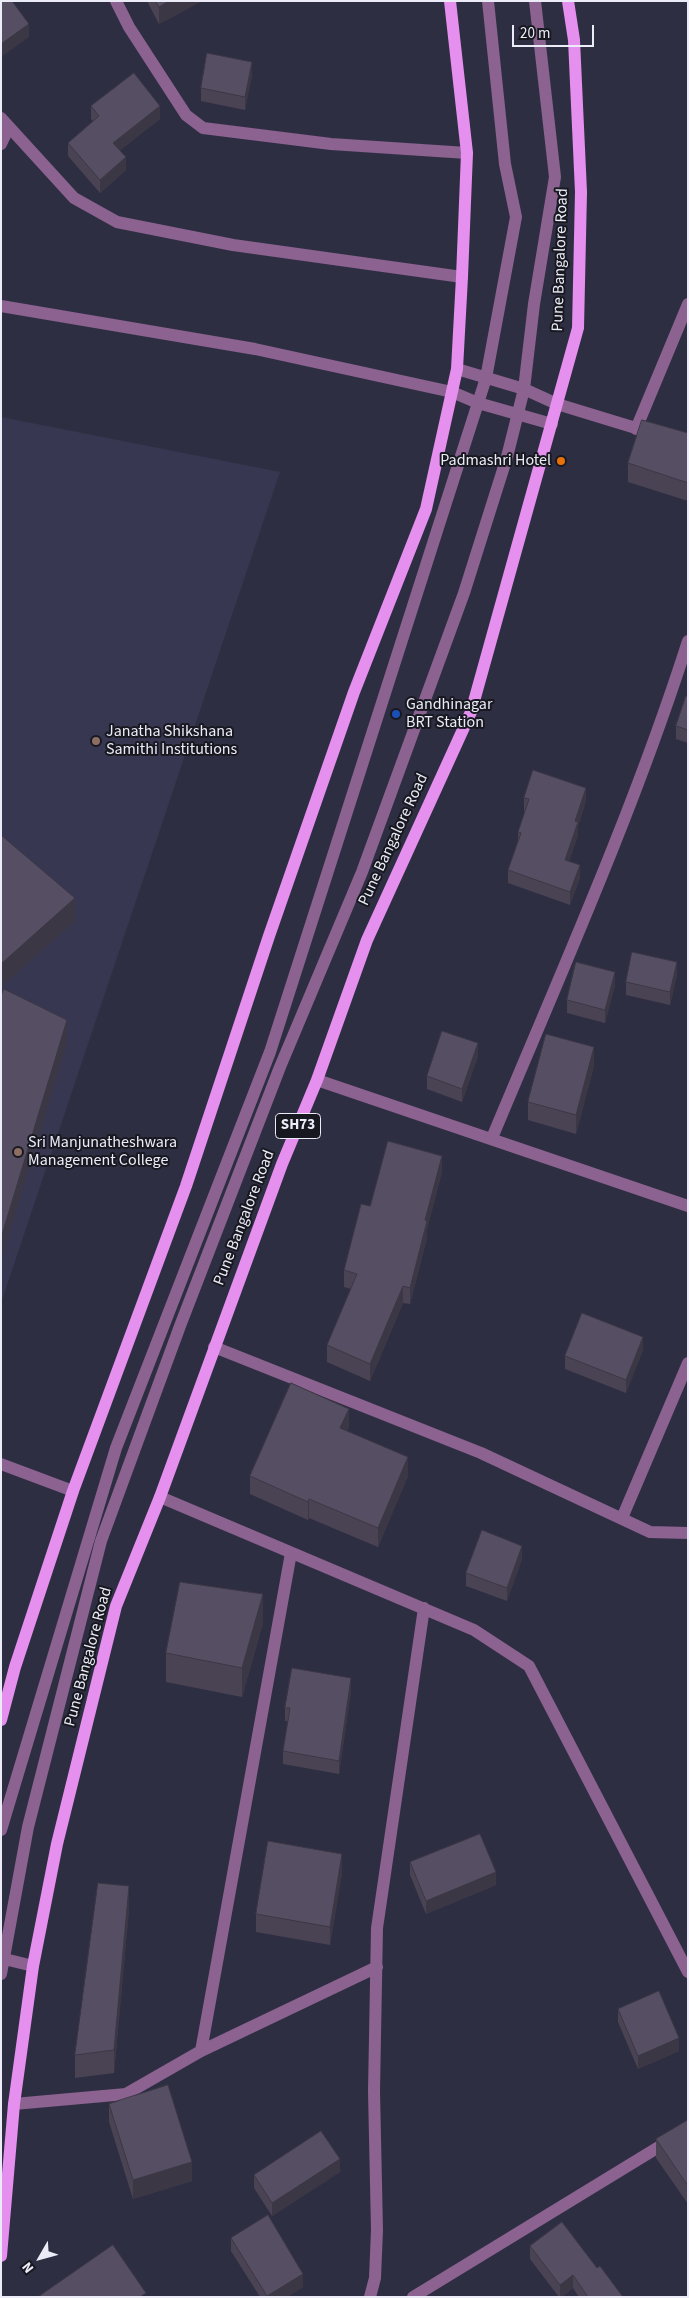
<!DOCTYPE html>
<html>
<head>
<meta charset="utf-8">
<style>
	body { margin:0 }
	#map { position:relative; width:689px; height:2298px; overflow:hidden; background:#2e2e42; font-family:"Source Sans 3",sans-serif }
	canvas { display:block }
	.frame { position:absolute; inset:0; border:2px solid #ececf9; pointer-events:none }
	.north { position:absolute; left:15px; top:2233px; width:50px; height:50px; -webkit-text-stroke:4px #181820; paint-order:stroke; rotate:232deg; font-size:14px; font-weight:700; line-height:20px; text-align:center; color:#ececf9 }
	.north::after { content:''; display:block; margin:auto; width:18px; height:22px; background:#ececf9; clip-path:polygon(50% 0,100% 100%,50% 72%,0 100%) }
	.scale { position:absolute; left:512px; top:25px; width:82px; height:22px; box-sizing:border-box; border:2px solid #ececf9; border-top:0; padding-left:6px; font-size:15px; line-height:18px; white-space:nowrap; color:#ececf9; -webkit-text-stroke:4px #181820; paint-order:stroke }
</style>
</head>
<body>
<div id="map">
<canvas width="689" height="2298"></canvas>
<div class="frame"></div>
<div class="north">N</div>
<div class="scale">20 m</div>
</div>
<script>
const ctx = document.querySelector('canvas').getContext('2d');
ctx.lineJoin = 'round';
function fill(path, color) { ctx.fillStyle = color; ctx.fill(path, 'evenodd'); }
function stroke(path, color, width, dash) { ctx.strokeStyle = color; ctx.lineWidth = width; ctx.lineCap = dash ? 'butt' : 'round'; ctx.setLineDash(dash || []); ctx.stroke(path); }
function drawText(font, color, halo, rows, align = 'center') {
  ctx.font = font + ' "Source Sans 3",sans-serif'; ctx.lineWidth = 4; ctx.setLineDash([]); ctx.textBaseline = 'middle'; ctx.strokeStyle = halo; ctx.fillStyle = color; for (const [text, x, y, turn = 0] of rows) {
    ctx.save(); ctx.translate(x, y); ctx.rotate((+turn || 0) * Math.PI / 180); ctx.textAlign = isNaN(turn) ? turn : align; if (halo) ctx.strokeText(text, 0, 0); ctx.fillText(text, 0, 0); ctx.restore();
  }
}
fill(new Path2D(`
	M 1,417 L 280,472 L 1,1303 Z`), '#373751');
stroke(new Path2D(`
	M 116,1 L 129,27 L 186,115 L 203,128 L 331,144 L 467,153
	M 1,118 L 74,198 L 117,222 L 233,245 L 462,277
	M 1,144 L 9,127
	M 1,306 L 255,349 L 452,392 L 478,403 L 552,424
	M 457,369 L 524,389 L 557,404 L 688,444
	M 636,429 L 688,304
	M 317,1080 L 688,1206
	M 492,1138 C 560,975 634,810 688,641
	M 214,1347 L 481,1453 L 650,1532 L 688,1533
	M 1,1464 L 73,1491
	M 160,1497 L 474,1630 L 529,1666 L 688,1972
	M 622,1518 L 688,1363
	M 1,1830 L 116,1448 L 270,1052 L 486,378 L 516,217 L 505,164 L 488,1
	M 1,1958 L 33,1966
	M 1,1974 L 28,1827 L 101,1541 L 180,1326 L 280,1067 L 362,872 L 464,593 L 507,457 L 524,389 L 534,304 L 555,177 L 535,1
	M 201,2051 L 291,1553
	M 14,2104 L 126,2094 L 201,2051 L 377,1967
	M 370,2297 L 375,2278 L 377,2230 L 374,2091 L 377,1928 L 424,1608
	M 413,2297 L 688,2129`), '#8b6290', 12);
stroke(new Path2D(`
	M 1,1720 L 15,1667 L 73,1491 L 186,1186 L 269,936 L 354,692 L 426,509 L 457,369 L 462,277 L 467,153 L 450,1
	M 1,2256 L 14,2104 L 33,1966 L 57,1844 L 116,1606 L 160,1497 L 282,1164 L 317,1080 L 367,940 L 471,712 L 578,328 L 581,192 L 574,40 L 568,1`), '#e58fef', 12);
fill(new Path2D(`
	M 147,1 L 202,1 L 159,24 Z
	M 252,75 L 245,110 L 201,101 L 201,88 Z
	M 91,106 L 160,119 L 120,150 L 126,170 L 100,193 L 68,156 L 68,143 L 93,121 L 91,119 Z
	M 688,433 L 688,501 L 628,482 L 628,463 Z
	M 688,697 L 688,743 L 676,739 L 676,726 Z
	M 524,798 L 586,801 L 578,826 L 578,835 L 569,861 L 580,878 L 570,905 L 508,883 L 508,870 L 518,841 L 518,832 L 525,811 L 524,811 Z
	M 677,975 L 670,1005 L 626,995 L 626,982 Z
	M 615,985 L 605,1023 L 567,1013 L 567,1000 Z
	M 478,1056 L 462,1102 L 427,1089 L 427,1076 Z
	M 594,1066 L 576,1134 L 528,1120 L 528,1102 Z
	M 442,1172 L 427,1229 L 427,1238 L 410,1304 L 403,1303 L 370,1381 L 327,1362 L 327,1345 L 351,1289 L 344,1287 L 344,1270 L 370,1206 Z
	M 643,1350 L 626,1393 L 565,1369 L 565,1356 Z
	M 349,1427 L 347,1431 L 408,1476 L 378,1547 L 309,1518 L 308,1520 L 250,1494 L 250,1476 Z
	M 522,1559 L 507,1601 L 466,1586 L 466,1573 Z
	M 263,1623 L 242,1697 L 166,1682 L 166,1653 Z
	M 351,1691 L 339,1774 L 283,1764 L 283,1751 L 288,1721 L 285,1721 L 285,1708 Z
	M 410,1862 L 496,1885 L 426,1914 L 410,1875 Z
	M 342,1873 L 330,1945 L 256,1932 L 256,1914 Z
	M 129,1909 L 114,2073 L 75,2078 L 75,2055 Z
	M 618,2009 L 679,2051 L 638,2069 L 618,2022 Z
	M 109,2104 L 192,2181 L 133,2199 L 109,2122 Z
	M 688,2120 L 688,2204 L 656,2158 L 656,2139 Z
	M 340,2172 L 272,2216 L 254,2188 L 254,2175 Z
	M 231,2238 L 303,2287 L 287,2297 L 260,2297 L 231,2251 Z
	M 530,2246 L 597,2268 L 623,2297 L 579,2297 L 573,2288 L 562,2297 L 559,2297 L 530,2259 Z`), '#4a4354');
fill(new Path2D(`
	M 169,1 L 202,1 L 159,24 L 159,7 Z
	M 29,24 L 29,37 L 1,57 L 1,44 Z
	M 252,62 L 252,75 L 245,110 L 245,97 Z
	M 160,106 L 160,119 L 113,156 L 113,143 Z
	M 126,157 L 126,170 L 100,193 L 100,180 Z
	M 586,788 L 586,801 L 578,826 L 578,835 L 565,873 L 565,860 L 575,821 Z
	M 580,865 L 580,878 L 570,905 L 570,892 Z
	M 75,898 L 75,921 L 1,987 L 1,964 Z
	M 677,962 L 677,975 L 670,1005 L 670,992 Z
	M 615,972 L 615,985 L 605,1023 L 605,1010 Z
	M 67,1020 L 67,1043 L 1,1261 L 1,1238 Z
	M 478,1043 L 478,1056 L 462,1102 L 462,1089 Z
	M 594,1047 L 594,1066 L 576,1134 L 576,1115 Z
	M 442,1156 L 442,1172 L 427,1229 L 427,1238 L 410,1304 L 410,1288 L 425,1220 Z
	M 403,1286 L 403,1303 L 370,1381 L 370,1364 Z
	M 643,1337 L 643,1350 L 626,1393 L 626,1380 Z
	M 349,1409 L 349,1427 L 340,1447 L 340,1428 Z
	M 408,1457 L 408,1476 L 378,1547 L 378,1528 Z
	M 309,1499 L 309,1518 L 308,1520 L 308,1502 Z
	M 522,1546 L 522,1559 L 507,1601 L 507,1588 Z
	M 263,1594 L 263,1623 L 242,1697 L 242,1668 Z
	M 351,1678 L 351,1691 L 339,1774 L 339,1761 Z
	M 342,1854 L 342,1873 L 330,1945 L 330,1927 Z
	M 496,1872 L 496,1885 L 426,1914 L 426,1901 Z
	M 129,1886 L 129,1909 L 114,2073 L 114,2050 Z
	M 679,2038 L 679,2051 L 638,2069 L 638,2056 Z
	M 340,2159 L 340,2172 L 272,2216 L 272,2203 Z
	M 192,2162 L 192,2181 L 133,2199 L 133,2180 Z
	M 303,2274 L 303,2287 L 287,2297 L 267,2297 L 267,2296 Z
	M 573,2275 L 573,2288 L 562,2297 L 560,2297 L 560,2285 Z`), '#3c3745');
const building = new Path2D(`
	M 1,1 L 12,1 L 29,24 L 1,44 Z
	M 156,1 L 169,1 L 159,7 Z
	M 207,53 L 252,62 L 245,97 L 201,88 Z
	M 134,73 L 160,106 L 113,143 L 126,157 L 100,180 L 68,143 L 99,116 L 91,106 Z
	M 642,420 L 688,433 L 688,483 L 628,463 Z
	M 686,696 L 688,697 L 688,730 L 676,726 Z
	M 533,770 L 586,788 L 575,821 L 578,822 L 565,860 L 580,865 L 570,892 L 508,870 L 521,833 L 518,832 L 529,799 L 524,798 Z
	M 1,835 L 75,898 L 1,964 Z
	M 632,952 L 677,962 L 670,992 L 626,982 Z
	M 576,962 L 615,972 L 605,1010 L 567,1000 Z
	M 4,989 L 67,1020 L 1,1238 L 1,996 Z
	M 442,1031 L 478,1043 L 462,1089 L 427,1076 Z
	M 546,1034 L 594,1047 L 576,1115 L 528,1102 Z
	M 388,1141 L 442,1156 L 425,1220 L 427,1221 L 410,1288 L 403,1286 L 370,1364 L 327,1345 L 357,1274 L 344,1270 L 361,1204 L 370,1206 Z
	M 582,1313 L 643,1337 L 626,1380 L 565,1356 Z
	M 291,1383 L 349,1409 L 340,1428 L 408,1457 L 378,1528 L 309,1499 L 308,1502 L 250,1476 Z
	M 482,1530 L 522,1546 L 507,1588 L 466,1573 Z
	M 180,1582 L 263,1594 L 242,1668 L 166,1653 Z
	M 292,1668 L 351,1678 L 339,1761 L 283,1751 L 290,1708 L 285,1708 Z
	M 480,1834 L 496,1872 L 426,1901 L 410,1862 Z
	M 268,1841 L 342,1854 L 330,1927 L 256,1914 Z
	M 98,1883 L 129,1886 L 114,2050 L 75,2055 Z
	M 659,1991 L 679,2038 L 638,2056 L 618,2009 Z
	M 168,2085 L 192,2162 L 133,2180 L 109,2104 Z
	M 688,2120 L 688,2186 L 656,2139 Z
	M 321,2131 L 340,2159 L 272,2203 L 254,2175 Z
	M 268,2215 L 303,2274 L 267,2296 L 231,2238 Z
	M 562,2222 L 597,2268 L 600,2266 L 623,2297 L 588,2297 L 573,2275 L 560,2285 L 530,2246 Z
	M 113,2245 L 146,2293 L 140,2297 L 38,2297 Z`);
fill(building, '#564e62');
stroke(building, '#3c3745', 1);
for (const [x, y, r, color] of [
	[561,461,5,"#e8710a"],
	[396,714,5,"#1a4fb4"],
	[96,741,5,"#8d6e63"],
	[18,1152,5,"#8d6e63"]
]) { const dot = new Path2D(); dot.arc(x, y, r, 0, 2 * Math.PI); ctx.fillStyle = color; ctx.fill(dot); stroke(dot, '#181820', 2); }
for (const [x, y, w] of [
	[298,1126,45]
]) { const box = new Path2D(); box.roundRect(x - w / 2, y - 12.5, w, 25, 4); ctx.fillStyle = '#181820'; ctx.fill(box); stroke(box, '#ececf9', 1); }
drawText('bold 15px', '#ececf9', null, [
	["SH73",298,1126]
]);
drawText('16px', '#ececf9', '#181820', [
	["Pune Bangalore Road",561,260,-88],
	["Pune Bangalore Road",394,840,-65],
	["Pune Bangalore Road",245,1218,-69],
	["Pune Bangalore Road",89,1657,-75]
]);
drawText('16px', '#ececf9', '#181820', [
	["Padmashri Hotel",551,461,"right"],
	["Gandhinagar",406,705],
	["BRT Station",406,723],
	["Janatha Shikshana",106,732],
	["Samithi Institutions",106,750],
	["Sri Manjunatheshwara",28,1143],
	["Management College",28,1161]
], 'left');
</script>
</body>
</html>
